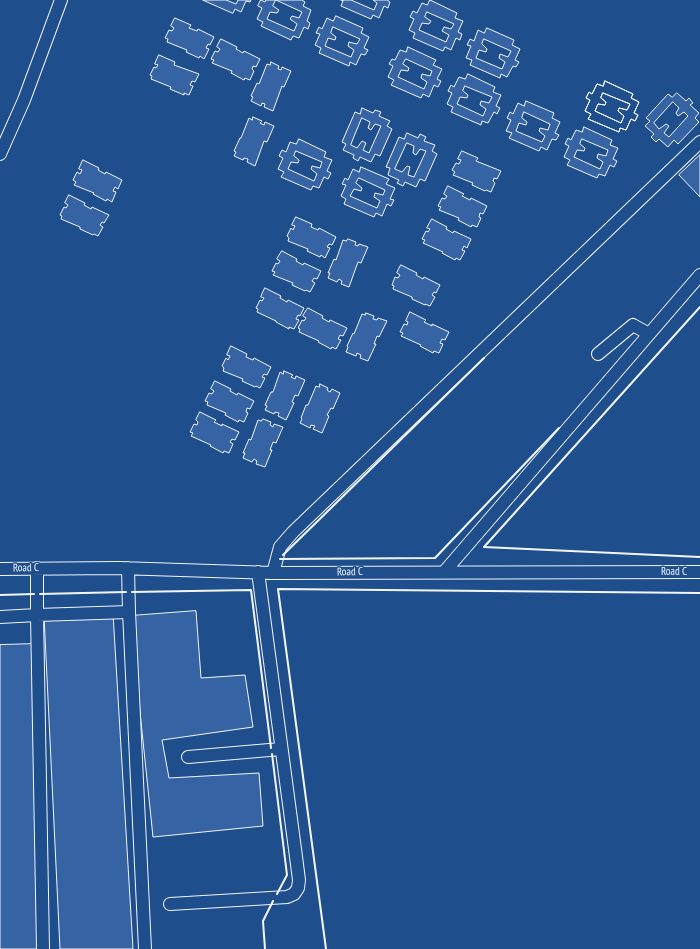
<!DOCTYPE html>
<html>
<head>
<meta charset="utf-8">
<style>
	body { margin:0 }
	canvas { display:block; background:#1f4e8c }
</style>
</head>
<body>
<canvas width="700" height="949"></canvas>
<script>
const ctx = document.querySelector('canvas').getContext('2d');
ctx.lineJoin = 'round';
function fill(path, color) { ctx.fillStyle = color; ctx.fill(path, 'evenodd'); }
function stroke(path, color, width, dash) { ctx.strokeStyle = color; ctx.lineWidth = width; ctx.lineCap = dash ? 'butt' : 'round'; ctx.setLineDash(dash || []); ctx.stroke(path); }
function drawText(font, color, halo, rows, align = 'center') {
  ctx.font = font + ' "PT Sans Narrow",sans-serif'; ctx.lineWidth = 3; ctx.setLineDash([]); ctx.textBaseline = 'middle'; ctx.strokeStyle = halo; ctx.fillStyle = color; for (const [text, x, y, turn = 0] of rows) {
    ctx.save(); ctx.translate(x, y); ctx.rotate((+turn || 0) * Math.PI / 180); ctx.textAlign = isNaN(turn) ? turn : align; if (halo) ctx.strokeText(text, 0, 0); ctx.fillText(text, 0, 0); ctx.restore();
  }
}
const building = new Path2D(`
	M 203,0 L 226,0 L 236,4 L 238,0 L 251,0 L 250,2 L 246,1 L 241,12 L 235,9 L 233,13 Z
	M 261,0 L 265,2 L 266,0 L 302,0 L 305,2 L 303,6 L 311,10 L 307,21 L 310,23 L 308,29 L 304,27 L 299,38 L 293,36 L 291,40 L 261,26 L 263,22 L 257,19 L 262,8 L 258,6 ZM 276,0 L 302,12 L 299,18 L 292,16 L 290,19 L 297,24 L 294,31 L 267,19 L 270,12 L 277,13 L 279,10 L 273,6 Z
	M 341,0 L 351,0 L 374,10 L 377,3 L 373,0 L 387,0 L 390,2 L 388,8 L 384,6 L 379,18 L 373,15 L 371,19 L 341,6 L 343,1 Z
	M 430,0 L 457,13 L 455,18 L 463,21 L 458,32 L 462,34 L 460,40 L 456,38 L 451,50 L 445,47 L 443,51 L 413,38 L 415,33 L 409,30 L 414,19 L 410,17 L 413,11 L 417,13 L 422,3 L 427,5 ZM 427,12 L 454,24 L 451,29 L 444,27 L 442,31 L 449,35 L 446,42 L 419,30 L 422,23 L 429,24 L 431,21 L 425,17 Z
	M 336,16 L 363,28 L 361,33 L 369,37 L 364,48 L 368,50 L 365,55 L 361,54 L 356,65 L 350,62 L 349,66 L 319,53 L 321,48 L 315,45 L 320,34 L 316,33 L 319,27 L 322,29 L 327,18 L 333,21 ZM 333,27 L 360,39 L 357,44 L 349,42 L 348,46 L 354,50 L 351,57 L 325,46 L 328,38 L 335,40 L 336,37 L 331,33 Z
	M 175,18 L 191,25 L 189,28 L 197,31 L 198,29 L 214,37 L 210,45 L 208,44 L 206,48 L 209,49 L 204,59 L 200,56 L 199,58 L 186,52 L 187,50 L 167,42 L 168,39 L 165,38 L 169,30 L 172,31 L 174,28 L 171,26 Z
	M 487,28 L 514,40 L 512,45 L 520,49 L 515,60 L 519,62 L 516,67 L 513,66 L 507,77 L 501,74 L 500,78 L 470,65 L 472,60 L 466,58 L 471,46 L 467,45 L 470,39 L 474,41 L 478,30 L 484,33 ZM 484,39 L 511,51 L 508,57 L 500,54 L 499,58 L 505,62 L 502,69 L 476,58 L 479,50 L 486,52 L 487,49 L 482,44 Z
	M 221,39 L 237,47 L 236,49 L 243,53 L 244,51 L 260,59 L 256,67 L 253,66 L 252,69 L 254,71 L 250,80 L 245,78 L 244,80 L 231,73 L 232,71 L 212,63 L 214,60 L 211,59 L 215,51 L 218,52 L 220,49 L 217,47 Z
	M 408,47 L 436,60 L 433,65 L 442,69 L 437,79 L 441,81 L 438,87 L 434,85 L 429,97 L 423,94 L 421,98 L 391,85 L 394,80 L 388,77 L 393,66 L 389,64 L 392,59 L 395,60 L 400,50 L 406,52 ZM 406,59 L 432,71 L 430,76 L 422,74 L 421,78 L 427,82 L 424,89 L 398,77 L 401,70 L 408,71 L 409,68 L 403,64 Z
	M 159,55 L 175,62 L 174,65 L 199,74 L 195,82 L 192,81 L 190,85 L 193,86 L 189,95 L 184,93 L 184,95 L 170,89 L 171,87 L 151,79 L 152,76 L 150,75 L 154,67 L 156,68 L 158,65 L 155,64 Z
	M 271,62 L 279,66 L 278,69 L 281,70 L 282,67 L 291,71 L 284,87 L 282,86 L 273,111 L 264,107 L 265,104 L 262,103 L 261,106 L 251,101 L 253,97 L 251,96 L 257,83 L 259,84 L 267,64 L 270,65 Z
	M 468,74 L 495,87 L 493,92 L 501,95 L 496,106 L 500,108 L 497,114 L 494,112 L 488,123 L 482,121 L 481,125 L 451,112 L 453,107 L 447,104 L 452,93 L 448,91 L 451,85 L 454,87 L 459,77 L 465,79 ZM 465,86 L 492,97 L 489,103 L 481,101 L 480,105 L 486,109 L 483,116 L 457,104 L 460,97 L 467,98 L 468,95 L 463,91 Z
	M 605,81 L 633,94 L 631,98 L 639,102 L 634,113 L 638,115 L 635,121 L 631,119 L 626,130 L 620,128 L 619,132 L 588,119 L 591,114 L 585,111 L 590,100 L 586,98 L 589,92 L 592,94 L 597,84 L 603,86 ZM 603,93 L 630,104 L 627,110 L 619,108 L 618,111 L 624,116 L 621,123 L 595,111 L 598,104 L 605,105 L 606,102 L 601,98 Z
	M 605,81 L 633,94 L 631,98 L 639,102 L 634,113 L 638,115 L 635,121 L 631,119 L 626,130 L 620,128 L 619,132 L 588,119 L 591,114 L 585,111 L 590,100 L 586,98 L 589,92 L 592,94 L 597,84 L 603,86 ZM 603,93 L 630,104 L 627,110 L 619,108 L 618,111 L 624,116 L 621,123 L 595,111 L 598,104 L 605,105 L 606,102 L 601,98 Z
	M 677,93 L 686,101 L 689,98 L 693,103 L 690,105 L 699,113 L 695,118 L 699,122 L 678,144 L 674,140 L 668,147 L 659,139 L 656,142 L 651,137 L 654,134 L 645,126 L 650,121 L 646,118 L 668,94 L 672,97 ZM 673,102 L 679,108 L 676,113 L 678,116 L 684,112 L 688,116 L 669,137 L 664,133 L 669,126 L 666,124 L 659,129 L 654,123 Z
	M 526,101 L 554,113 L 552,118 L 560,122 L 555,133 L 559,135 L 556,140 L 552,139 L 547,150 L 541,147 L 539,151 L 509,138 L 512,133 L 506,131 L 511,120 L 507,118 L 510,112 L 513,114 L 518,103 L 524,106 ZM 524,112 L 550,124 L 548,130 L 540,128 L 539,131 L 545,136 L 542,142 L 516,131 L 519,123 L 526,125 L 527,122 L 522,118 Z
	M 362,108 L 373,113 L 375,110 L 381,112 L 379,116 L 390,121 L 387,126 L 392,129 L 380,156 L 375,154 L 371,162 L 360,157 L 358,161 L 353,158 L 354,155 L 343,150 L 346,144 L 342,142 L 355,112 L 360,114 ZM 362,118 L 370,122 L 368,128 L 371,130 L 375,124 L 381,126 L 369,153 L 363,150 L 366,143 L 362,141 L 357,148 L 351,145 Z
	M 253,117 L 262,121 L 260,123 L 264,125 L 265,122 L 274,126 L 267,142 L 264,141 L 255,166 L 247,162 L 248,159 L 244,158 L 243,160 L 234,156 L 236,152 L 234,151 L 240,138 L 241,138 L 249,118 L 252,120 Z
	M 584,127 L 612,140 L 610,145 L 618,148 L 613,159 L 617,161 L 614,167 L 610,165 L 605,176 L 599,174 L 597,178 L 567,165 L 570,160 L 564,157 L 569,146 L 565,144 L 568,138 L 571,140 L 576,130 L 582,132 ZM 582,139 L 608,150 L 606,156 L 598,154 L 597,158 L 603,162 L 600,169 L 574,157 L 577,150 L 584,151 L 585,148 L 580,144 Z
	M 407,133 L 418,138 L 420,134 L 426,137 L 424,141 L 435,145 L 432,151 L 437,154 L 425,181 L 420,179 L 416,187 L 405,182 L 403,186 L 397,183 L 399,180 L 388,175 L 390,168 L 386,167 L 399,137 L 404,139 ZM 407,143 L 414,146 L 413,153 L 416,155 L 420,149 L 426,151 L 414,177 L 408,175 L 410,167 L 407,166 L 402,172 L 395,169 Z
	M 299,139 L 326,152 L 324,157 L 332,160 L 327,171 L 331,173 L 328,179 L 324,177 L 319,188 L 313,186 L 311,190 L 281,177 L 284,172 L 278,169 L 283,158 L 279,156 L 282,150 L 286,152 L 290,142 L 296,144 ZM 296,151 L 322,162 L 320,168 L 312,166 L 311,169 L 317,174 L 314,181 L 288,169 L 291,162 L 298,163 L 299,160 L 294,156 Z
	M 462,151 L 478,158 L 476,161 L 501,171 L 497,179 L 494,178 L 493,181 L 495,183 L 491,192 L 486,190 L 485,191 L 472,185 L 473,183 L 453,175 L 455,172 L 452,170 L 456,163 L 459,164 L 461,160 L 458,159 Z
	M 700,155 L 700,197 L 679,175 Z
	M 83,160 L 99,168 L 98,170 L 105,174 L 106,172 L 122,180 L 118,189 L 115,187 L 113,191 L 116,192 L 112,202 L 107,199 L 106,201 L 93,194 L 94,193 L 74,185 L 76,182 L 73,180 L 77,172 L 80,174 L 82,170 L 79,169 Z
	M 361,167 L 389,179 L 386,184 L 395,188 L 390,199 L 394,200 L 391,206 L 387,204 L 382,216 L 376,213 L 374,217 L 344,204 L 346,199 L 341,196 L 346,185 L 342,184 L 345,178 L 348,180 L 353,169 L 359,172 ZM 359,178 L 385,190 L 383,195 L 375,193 L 374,197 L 380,201 L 377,208 L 350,196 L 354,189 L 361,191 L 362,188 L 356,183 Z
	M 448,186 L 464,194 L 462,196 L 470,200 L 471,198 L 487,206 L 483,214 L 480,213 L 479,217 L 481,218 L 477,227 L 472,225 L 471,227 L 458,220 L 459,218 L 439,210 L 441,207 L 438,206 L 442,198 L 445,199 L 447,196 L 444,194 Z
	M 69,195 L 85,203 L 84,205 L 91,209 L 92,207 L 109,215 L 104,223 L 102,222 L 100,225 L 103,227 L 98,236 L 94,234 L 93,235 L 80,229 L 80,227 L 61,219 L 62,216 L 60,215 L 64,207 L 66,208 L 68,205 L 65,203 Z
	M 296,217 L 312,224 L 311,227 L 318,230 L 319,228 L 336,237 L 332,245 L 329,244 L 327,247 L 330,248 L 325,258 L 321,255 L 320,257 L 307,251 L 308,249 L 288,241 L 289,238 L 287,236 L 291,228 L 293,230 L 295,226 L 292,225 Z
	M 432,219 L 447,227 L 446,229 L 453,233 L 454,231 L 471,239 L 467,248 L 464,246 L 462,250 L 465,251 L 460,260 L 456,258 L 455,260 L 442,253 L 443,252 L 423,243 L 425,240 L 422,239 L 426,231 L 428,232 L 430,229 L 427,228 Z
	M 348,239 L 356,242 L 355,245 L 358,246 L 359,244 L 368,247 L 361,263 L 358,262 L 349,287 L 341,284 L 342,281 L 339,279 L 337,282 L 328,278 L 330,273 L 328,273 L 334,259 L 336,260 L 343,240 L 346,241 Z
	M 282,251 L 297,259 L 296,261 L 303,265 L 304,263 L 321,271 L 317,279 L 314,278 L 312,281 L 315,283 L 310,292 L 306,290 L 305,291 L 292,285 L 293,283 L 273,275 L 275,272 L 272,271 L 276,263 L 278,264 L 280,261 L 277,259 Z
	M 401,265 L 417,273 L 416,275 L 423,279 L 424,277 L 440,285 L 436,293 L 434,292 L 432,295 L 435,297 L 430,306 L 425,304 L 425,305 L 412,299 L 412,297 L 393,289 L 394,286 L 392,285 L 395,277 L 398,278 L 400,275 L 397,273 Z
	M 265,288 L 281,296 L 280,298 L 287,302 L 288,300 L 304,308 L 300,316 L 298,315 L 296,319 L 299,320 L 294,329 L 289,327 L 289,329 L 276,322 L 276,321 L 257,312 L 258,309 L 256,308 L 260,300 L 262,301 L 264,298 L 261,297 Z
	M 308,308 L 323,316 L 322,318 L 329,322 L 330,320 L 347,328 L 343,336 L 340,335 L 338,339 L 341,340 L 336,349 L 332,347 L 331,349 L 318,342 L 319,341 L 299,332 L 300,329 L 298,328 L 302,320 L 304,321 L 306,318 L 303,316 Z
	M 410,312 L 426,320 L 424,322 L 432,326 L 432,324 L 449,332 L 445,340 L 442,339 L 440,343 L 443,344 L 439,353 L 434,351 L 433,353 L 420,346 L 421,345 L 401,336 L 403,333 L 400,332 L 404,324 L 407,325 L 408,322 L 406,321 Z
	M 366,313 L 374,316 L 373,319 L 377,320 L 378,318 L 387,321 L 379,337 L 377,336 L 374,344 L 376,344 L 368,361 L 360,358 L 361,355 L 357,353 L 356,356 L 346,352 L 348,347 L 347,346 L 353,333 L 354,334 L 362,314 L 365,315 Z
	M 231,346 L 247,354 L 246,357 L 253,360 L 254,358 L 271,367 L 267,375 L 264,374 L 262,377 L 265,378 L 260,388 L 256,386 L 255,387 L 242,381 L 243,379 L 223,371 L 224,368 L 222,366 L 226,358 L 228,360 L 230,356 L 227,355 Z
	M 284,371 L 293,375 L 291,377 L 295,379 L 296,376 L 305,380 L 298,396 L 295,395 L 292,402 L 294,403 L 286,420 L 278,416 L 279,413 L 275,412 L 274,414 L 265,410 L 267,406 L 265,405 L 271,392 L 273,392 L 280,372 L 283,374 Z
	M 215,381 L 231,389 L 230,391 L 237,395 L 238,393 L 254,401 L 250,409 L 247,408 L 246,412 L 248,413 L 244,422 L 239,420 L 238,422 L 225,415 L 226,413 L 207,405 L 208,402 L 205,401 L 209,393 L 212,394 L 214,391 L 211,389 Z
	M 320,384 L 328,388 L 327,390 L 330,392 L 332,389 L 340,393 L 333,409 L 331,408 L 327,415 L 329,416 L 322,433 L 313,429 L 315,426 L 311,425 L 310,428 L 300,423 L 302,419 L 301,418 L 306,405 L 308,405 L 316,386 L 319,387 Z
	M 200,412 L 216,420 L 214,422 L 222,426 L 222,424 L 239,432 L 235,440 L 232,439 L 230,442 L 233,444 L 229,453 L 224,451 L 223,453 L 210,446 L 211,445 L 191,436 L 193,433 L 190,432 L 194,424 L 197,425 L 198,422 L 196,420 Z
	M 263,419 L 271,422 L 270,425 L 273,427 L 274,424 L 283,427 L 276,443 L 273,442 L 270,450 L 272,450 L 265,467 L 256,464 L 257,461 L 254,459 L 252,462 L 243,458 L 245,453 L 243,453 L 249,439 L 251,440 L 258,420 L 261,421 Z
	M 196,611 L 201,678 L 245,675 L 253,727 L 162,740 L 169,778 L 259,773 L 263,826 L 153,837 L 130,616 Z
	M 113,613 L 133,949 L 60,949 L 44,615 Z
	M 34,644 L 40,949 L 0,949 L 0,645 Z`);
fill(building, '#3563a3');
stroke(building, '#f2f6ff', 1);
const minor = new Path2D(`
	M 0,154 L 24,100 L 61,0
	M 598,354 L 633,325 L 649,334
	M 37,568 L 37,615 L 129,612 L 145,949
	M 128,568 L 129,612
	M 0,569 L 119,568 L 273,573 L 700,572
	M 445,571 L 700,275
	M 273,573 L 280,547 L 293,532 L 700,142
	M 0,617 L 37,615 L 43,949
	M 188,757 L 281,749
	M 170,904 L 287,897 L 294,894 L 298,888 L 299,880 L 295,849 L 258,572`);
stroke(minor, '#f2f6ff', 14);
stroke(minor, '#1f4e8c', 12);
stroke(new Path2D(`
	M 484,547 L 700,307
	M 484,547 L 700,557
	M 283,555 L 484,358
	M 280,559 L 435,558 L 559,428
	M 132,592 L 251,590 L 271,748
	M 40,594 L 126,592
	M 0,595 L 34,594
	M 272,754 L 287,875 L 277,894
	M 265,949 L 263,921 L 273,901
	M 326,949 L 278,589 L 700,593`), '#f2f6ff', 2);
drawText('11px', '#f2f6ff', '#1f4e8c', [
	["Road C",26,568,-1],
	["Road C",350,572,-1],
	["Road C",674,572]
]);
</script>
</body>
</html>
